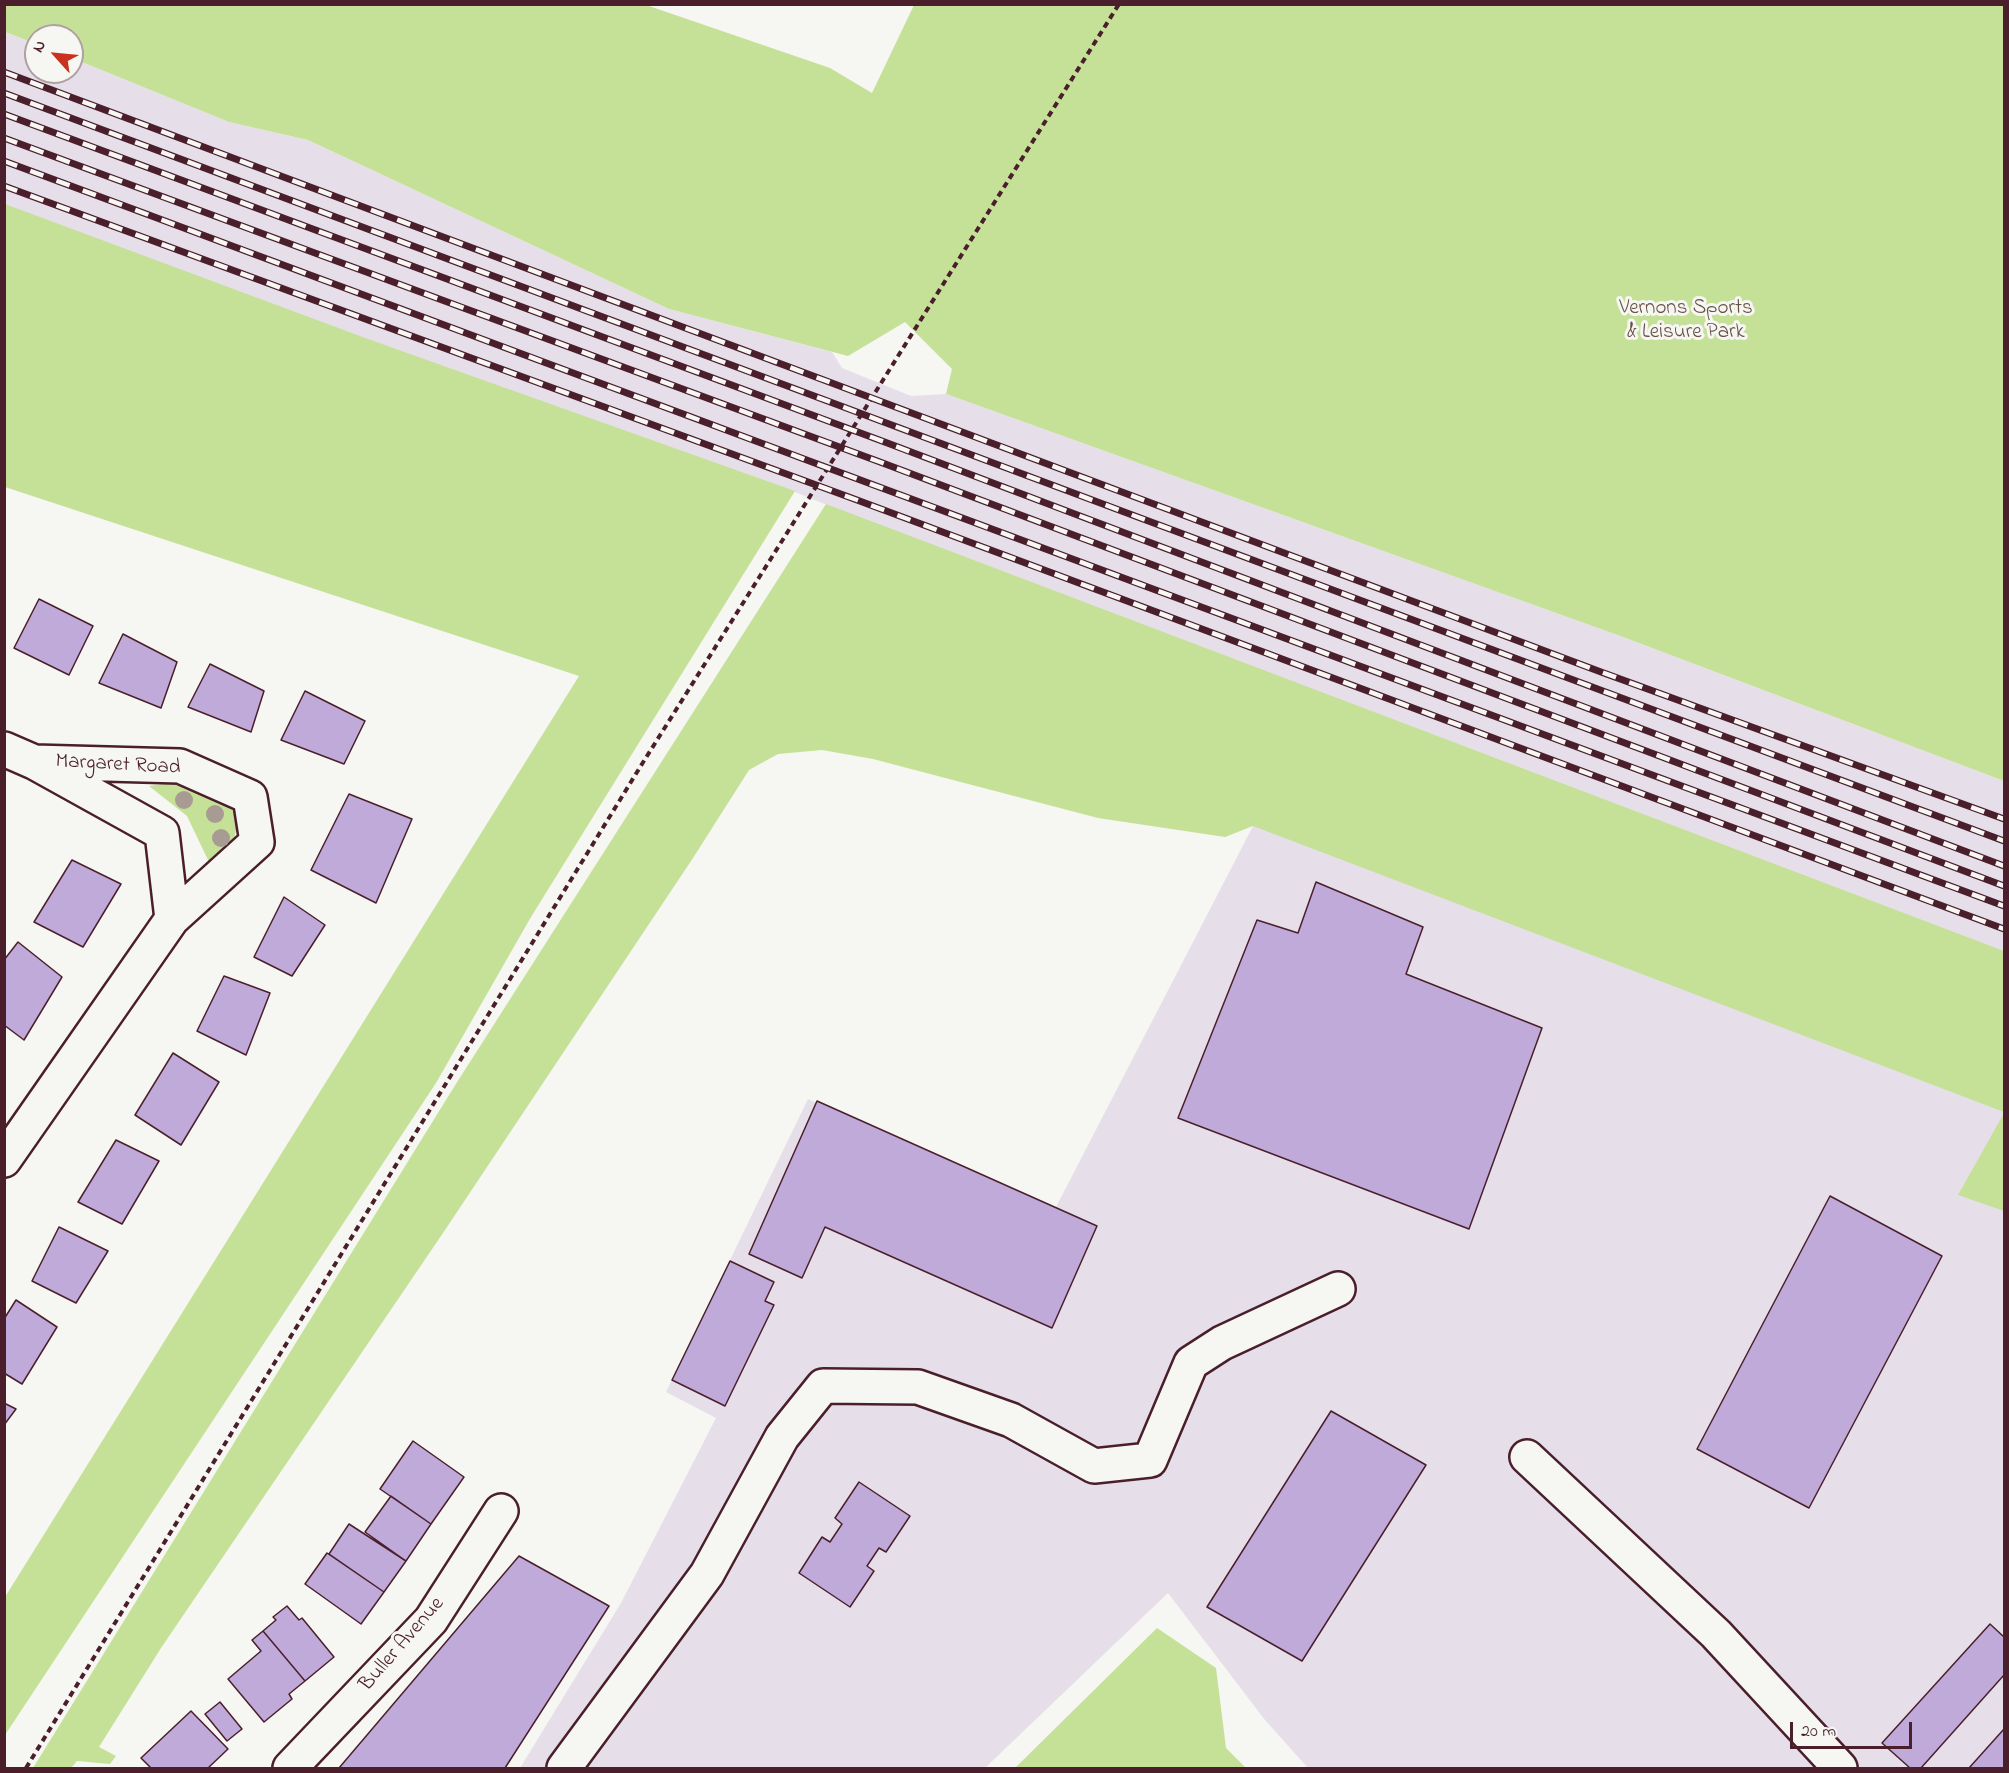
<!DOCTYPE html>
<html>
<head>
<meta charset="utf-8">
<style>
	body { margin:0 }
	#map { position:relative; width:2009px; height:1773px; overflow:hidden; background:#f6f6f2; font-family:"Indie Flower",sans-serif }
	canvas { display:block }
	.frame { position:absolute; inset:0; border:6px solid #4a1f2b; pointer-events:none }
	.north { position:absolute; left:24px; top:24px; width:60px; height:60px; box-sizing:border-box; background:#f6f6f2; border:2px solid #b1a0a2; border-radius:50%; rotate:297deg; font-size:16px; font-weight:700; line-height:24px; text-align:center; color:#4a1f2b }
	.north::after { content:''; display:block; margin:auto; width:21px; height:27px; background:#c8321e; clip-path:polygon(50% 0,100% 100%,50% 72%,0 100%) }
	.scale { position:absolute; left:1790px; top:1722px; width:122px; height:27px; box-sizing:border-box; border:3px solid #4a1f2b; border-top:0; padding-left:8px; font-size:18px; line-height:21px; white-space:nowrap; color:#4a1f2b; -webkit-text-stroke:4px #f6f6f2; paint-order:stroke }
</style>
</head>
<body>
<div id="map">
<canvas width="2009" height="1773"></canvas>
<div class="frame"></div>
<div class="north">N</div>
<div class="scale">20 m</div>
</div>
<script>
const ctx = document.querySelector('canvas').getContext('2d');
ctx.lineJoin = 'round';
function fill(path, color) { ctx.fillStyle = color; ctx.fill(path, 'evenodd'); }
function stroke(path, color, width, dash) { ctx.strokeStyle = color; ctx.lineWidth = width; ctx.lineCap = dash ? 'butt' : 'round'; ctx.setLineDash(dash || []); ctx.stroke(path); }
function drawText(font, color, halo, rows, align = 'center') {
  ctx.font = font + ' "Indie Flower",sans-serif'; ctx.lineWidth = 6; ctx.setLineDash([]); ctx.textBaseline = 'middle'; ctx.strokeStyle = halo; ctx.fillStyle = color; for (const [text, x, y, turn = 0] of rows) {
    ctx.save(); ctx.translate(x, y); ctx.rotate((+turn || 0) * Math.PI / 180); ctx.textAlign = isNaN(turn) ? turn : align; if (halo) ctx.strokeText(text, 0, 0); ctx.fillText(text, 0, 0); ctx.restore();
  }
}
fill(new Path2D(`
	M 4,32 L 36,44 L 36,72 L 72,72 L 72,58 L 229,122 L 308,140 L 669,309 L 832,352 L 842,368 L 911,396 L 946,394 L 1623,637 L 2004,781 L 2004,1768 L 1308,1768 L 1265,1720 L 1168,1593 L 985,1768 L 520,1768 L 621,1603 L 716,1418 L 666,1392 L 808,1099 L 1056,1207 L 1253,826 L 798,661 L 837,509 L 780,486 L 5,487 Z`), '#e6dfea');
fill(new Path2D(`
	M 4,5 L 646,5 L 830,68 L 872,93 L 914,5 L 2004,5 L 2004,781 L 1623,637 L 946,394 L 952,369 L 905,322 L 848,356 L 669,309 L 308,140 L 229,122 L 72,58 L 72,36 L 36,36 L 36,44 L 5,32 Z
	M 5,204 L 368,339 L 795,491 L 531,917 L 436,1083 L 5,1735 L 5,1597 L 579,676 L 5,487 Z
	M 826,504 L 2004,951 L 2004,1112 L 1253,826 L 1225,837 L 1098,818 L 873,759 L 822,750 L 778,754 L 749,770 L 693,858 L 443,1233 L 161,1648 L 99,1747 L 116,1756 L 110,1764 L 77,1761 L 71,1768 L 33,1768 L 454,1087 Z
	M 177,782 L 227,799 L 239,820 L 230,853 L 209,862 L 187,816 L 149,786 Z
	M 2004,1113 L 2004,1211 L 1958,1195 Z
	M 1157,1628 L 1216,1668 L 1226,1748 L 1246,1768 L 1015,1768 Z`), '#c5e198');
const building = new Path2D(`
	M 39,599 L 93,626 L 69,675 L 14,648 Z
	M 123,634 L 177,662 L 161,708 L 99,683 Z
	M 210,664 L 264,691 L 251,732 L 188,707 Z
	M 305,691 L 365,721 L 344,764 L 281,740 Z
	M 349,794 L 412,819 L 376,903 L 311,870 Z
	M 72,860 L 121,884 L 83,947 L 34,922 Z
	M 1316,882 L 1423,927 L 1406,974 L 1542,1028 L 1469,1229 L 1178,1118 L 1257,920 L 1298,933 Z
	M 284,897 L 325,925 L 292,976 L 254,957 Z
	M 18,942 L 62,977 L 24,1040 L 4,1025 L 4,960 Z
	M 224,976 L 270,993 L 246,1055 L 197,1031 Z
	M 173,1053 L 219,1082 L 181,1145 L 135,1115 Z
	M 817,1101 L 1097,1226 L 1052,1328 L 825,1227 L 802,1278 L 749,1254 Z
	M 116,1140 L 159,1161 L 122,1224 L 78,1202 Z
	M 1830,1196 L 1942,1256 L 1809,1508 L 1697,1449 Z
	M 59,1227 L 108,1251 L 76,1303 L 32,1281 Z
	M 730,1261 L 774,1282 L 765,1301 L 774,1305 L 725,1406 L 672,1380 Z
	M 16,1300 L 57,1327 L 22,1384 L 4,1373 L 4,1319 Z
	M 4,1403 L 16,1409 L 4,1425 Z
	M 1331,1411 L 1426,1465 L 1302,1661 L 1207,1607 Z
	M 413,1441 L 464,1477 L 431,1524 L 380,1489 Z
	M 859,1482 L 910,1516 L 886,1552 L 879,1548 L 867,1566 L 874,1571 L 850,1607 L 799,1573 L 822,1537 L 830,1542 L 842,1524 L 835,1518 Z
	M 391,1496 L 431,1524 L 406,1561 L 365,1532 Z
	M 349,1524 L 406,1561 L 384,1592 L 329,1554 Z
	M 327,1553 L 384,1592 L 361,1624 L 305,1584 Z
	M 519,1556 L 609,1606 L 505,1768 L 339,1768 Z
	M 287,1606 L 299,1620 L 302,1618 L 334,1657 L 305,1681 L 263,1631 L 276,1620 L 273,1617 Z
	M 1990,1624 L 2004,1637 L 2004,1675 L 1921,1768 L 1910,1768 L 1882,1743 Z
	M 263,1631 L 305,1681 L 289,1694 L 292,1699 L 264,1722 L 228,1679 L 261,1651 L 252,1640 Z
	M 220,1702 L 242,1729 L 227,1741 L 205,1714 Z
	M 191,1711 L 228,1749 L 208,1768 L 151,1768 L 141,1758 Z
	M 2004,1729 L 2004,1768 L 1969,1768 Z`);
fill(building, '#c0aad9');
stroke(building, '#4a1f2b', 1.5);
const minor = new Path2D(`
	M 4,749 L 34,762 L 162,833 L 172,919
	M 4,1160 L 172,919 L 257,842 L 250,797 L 180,766 L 34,762
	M 1527,1457 L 1716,1634 L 1840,1768
	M 290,1768 L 431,1620 L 501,1511
	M 564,1768 L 707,1574 L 782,1437 L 823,1386 L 918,1387 L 1011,1420 L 1094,1466 L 1150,1460 L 1191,1363 L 1222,1343 L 1338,1289`);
stroke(minor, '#4a1f2b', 38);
stroke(new Path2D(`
	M 26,1768 L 642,764 L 1119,4`), '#4a1f2b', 4, [6, 4.5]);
stroke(minor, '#f6f6f2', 33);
const rail = new Path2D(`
	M 4,72 L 1601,672 L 2004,819
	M 4,93 L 2004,841
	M 4,114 L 890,444 L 2004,866
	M 4,138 L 880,462 L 2004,886
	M 4,161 L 2004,906
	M 4,186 L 857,500 L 2004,929`);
stroke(rail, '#4a1f2b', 7);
stroke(rail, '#f6f6f2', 4.5, [14]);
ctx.fillStyle = '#a89b93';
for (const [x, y] of [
	[184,800],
	[215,814],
	[221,838]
]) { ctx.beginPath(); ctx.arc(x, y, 9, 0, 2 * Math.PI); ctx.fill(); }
drawText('21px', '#695046', '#f6f6f2', [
	["Vernons Sports",1686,310],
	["& Leisure Park",1686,334]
]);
drawText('21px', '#4a1f2b', '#f6f6f2', [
	["Margaret Road",118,766,3],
	["Buller Avenue",403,1645,-49]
]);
</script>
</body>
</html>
